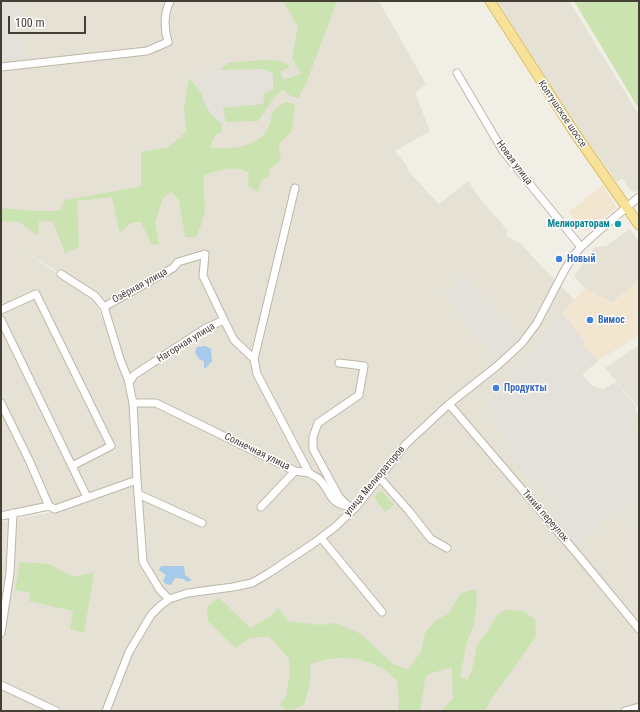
<!DOCTYPE html>
<html>
<head>
<meta charset="utf-8">
<style>
	body { margin:0 }
	#map { position:relative; width:640px; height:712px; overflow:hidden; background:#f1efe5; font-family:"Roboto Condensed",sans-serif }
	canvas { display:block }
	.frame { position:absolute; inset:0; border:2px solid #443f35; pointer-events:none }
	.scale { position:absolute; left:8px; top:16px; width:78px; height:18px; box-sizing:border-box; border:2px solid #443f35; border-top:0; padding-left:5px; font-size:12px; line-height:14px; white-space:nowrap; color:#443f35; -webkit-text-stroke:3px #fff; paint-order:stroke }
</style>
</head>
<body>
<div id="map">
<canvas width="640" height="712"></canvas>
<div class="frame"></div>
<div class="scale">100 m</div>
</div>
<script>
const ctx = document.querySelector('canvas').getContext('2d');
ctx.lineJoin = 'round';
function fill(path, color) { ctx.fillStyle = color; ctx.fill(path, 'evenodd'); }
function stroke(path, color, width, dash) { ctx.strokeStyle = color; ctx.lineWidth = width; ctx.lineCap = dash ? 'butt' : 'round'; ctx.setLineDash(dash || []); ctx.stroke(path); }
function drawText(font, color, halo, rows, align = 'center') {
  ctx.font = font + ' "Roboto Condensed",sans-serif'; ctx.lineWidth = 3; ctx.setLineDash([]); ctx.textBaseline = 'middle'; ctx.strokeStyle = halo; ctx.fillStyle = color; for (const [text, x, y, turn = 0] of rows) {
    ctx.save(); ctx.translate(x, y); ctx.rotate((+turn || 0) * Math.PI / 180); ctx.textAlign = isNaN(turn) ? turn : align; if (halo) ctx.strokeText(text, 0, 0); ctx.fillText(text, 0, 0); ctx.restore();
  }
}
fill(new Path2D(`
	M 1,1 L 379,1 L 426,84 L 415,93 L 430,131 L 395,151 L 407,166 L 408,171 L 439,204 L 468,181 L 481,200 L 508,231 L 506,236 L 521,244 L 546,271 L 579,304 L 598,361 L 582,375 L 592,386 L 604,389 L 613,383 L 639,415 L 639,711 L 1,711 L 1,522 L 56,511 L 138,479 L 133,394 L 107,324 L 103,299 L 22,250 L 93,297 L 107,328 L 129,394 L 134,478 L 58,507 L 1,519 Z
	M 497,1 L 569,1 L 639,115 L 639,192 L 631,191 L 622,178 L 617,182 L 586,139 L 579,132 Z
	M 630,229 L 639,242 L 639,280 L 612,303 L 585,288 L 574,276 L 595,247 L 606,246 Z
	M 639,345 L 639,408 L 605,368 Z`), '#e5e1d4');
fill(new Path2D(`
	M 602,185 L 617,208 L 584,232 L 569,212 Z
	M 639,280 L 639,335 L 598,361 L 583,344 L 585,342 L 562,313 L 585,288 L 612,303 Z`), '#f2e6d1');
fill(new Path2D(`
	M 1,1 L 25,1 L 26,58 L 1,60 Z
	M 264,69 L 273,74 L 273,89 L 264,105 L 223,108 L 226,122 L 222,124 L 211,114 L 204,103 L 200,91 L 200,82 L 207,70 Z
	M 463,277 L 520,338 L 496,360 L 446,295 Z
	M 562,313 L 585,342 L 583,346 L 594,358 L 581,370 L 584,378 L 594,389 L 605,392 L 616,382 L 637,407 L 628,421 L 639,437 L 639,527 L 635,530 L 630,522 L 638,513 L 628,500 L 575,548 L 544,515 L 562,502 L 535,486 L 529,480 L 522,469 L 508,457 L 513,446 L 490,417 L 493,413 L 485,405 L 497,393 L 493,389 L 499,383 L 508,378 L 535,353 L 533,349 L 533,343 Z`), '#e4e0da');
fill(new Path2D(`
	M 283,1 L 337,1 L 306,84 L 298,98 L 289,95 L 283,89 L 274,98 L 258,121 L 226,122 L 223,108 L 264,104 L 263,94 L 273,89 L 273,74 L 264,69 L 220,70 L 228,63 L 262,60 L 282,61 L 290,67 L 280,72 L 283,80 L 301,74 L 292,58 L 298,27 Z
	M 574,1 L 639,1 L 639,109 Z
	M 189,78 L 200,91 L 204,103 L 211,114 L 222,124 L 221,132 L 216,134 L 210,147 C 229,150 258,148 268,128 C 271,123 271,117 273,113 C 275,108 281,105 284,102 L 295,104 L 292,131 L 280,143 L 279,149 L 281,160 L 270,169 L 269,177 L 262,179 L 258,192 L 248,186 L 249,173 C 235,164 218,171 204,175 C 202,186 205,196 205,207 C 205,217 200,228 196,237 L 185,237 L 179,200 L 171,192 L 163,198 L 155,222 L 159,244 L 152,245 L 141,222 L 131,223 L 120,233 L 112,197 L 77,201 L 79,247 L 65,253 L 53,222 L 39,221 L 38,236 L 19,222 L 1,221 L 1,208 L 32,211 L 59,211 L 65,200 C 91,196 116,190 141,187 L 141,152 L 168,147 L 186,132 L 184,108 Z
	M 381,490 L 394,505 L 385,512 L 374,497 Z
	M 20,562 L 49,564 L 73,577 L 94,572 L 84,633 L 70,629 L 73,611 L 29,601 L 30,593 L 15,590 Z
	M 476,589 L 477,601 L 474,624 L 467,642 L 460,676 L 468,680 L 473,666 L 477,645 L 489,629 L 497,615 L 505,610 L 524,611 L 535,620 L 536,636 C 522,656 508,676 494,695 C 490,700 488,706 484,711 L 441,711 L 453,699 L 452,667 L 426,675 L 420,711 L 398,711 L 399,702 L 397,681 C 392,676 386,670 380,667 C 355,655 336,656 310,664 C 312,678 308,691 304,704 L 295,709 L 289,711 L 280,705 L 286,696 L 290,672 L 289,659 L 269,636 L 250,638 L 235,648 L 208,621 L 207,607 L 219,598 L 250,628 L 270,617 L 278,608 L 288,621 L 320,625 L 336,623 L 361,634 L 393,664 L 408,669 L 421,652 L 425,633 L 436,620 L 448,614 L 461,593 Z`), '#cae3b0');
fill(new Path2D(`
	M 205,346 L 211,349 L 212,362 L 209,364 L 208,366 L 204,369 L 204,361 L 199,359 L 195,352 L 197,347 Z
	M 161,566 L 184,566 L 185,575 L 192,580 L 187,582 L 184,579 L 175,578 L 171,585 L 166,584 L 163,581 L 166,575 L 159,570 Z`), '#a5caeb');
const minor = new Path2D(`
	M 1,67 L 147,51 L 168,42 C 164,28 163,15 170,1
	M 457,73 L 503,151 L 581,247
	M 61,274 L 95,296 L 104,307
	M 1,310 L 36,294 L 111,446 L 72,466
	M 1,320 L 87,497
	M 339,363 L 364,366 L 359,395 L 318,423 L 313,437 L 313,449 L 339,497 L 348,506 L 356,507
	M 129,383 L 134,375 L 206,328 L 224,320 L 234,340 L 254,359
	M 1,403 L 29,460 L 49,506
	M 133,403 L 156,403 L 295,471 L 309,473 L 257,374 L 254,359 L 295,188
	M 449,404 L 578,555 L 639,629
	M 309,473 C 312,475 318,477 320,480 C 331,491 329,504 348,506
	M 379,477 L 409,511 L 431,539 L 447,548
	M 138,494 L 202,523
	M 261,507 L 295,471
	M 1,516 L 49,506 L 55,509 L 137,480
	M 321,538 L 382,612
	M 169,599 L 160,590 L 143,562 L 137,480 L 133,403 L 128,379 L 120,359 L 104,307 L 173,268 L 178,262 L 205,254 L 203,276 L 224,320
	M 1,633 L 10,573 L 13,513
	M 1,685 L 56,711
	M 106,711 L 129,652 L 151,615 L 160,606 L 169,599 L 188,593 L 233,587 L 252,583 L 269,573 L 314,543 L 335,527 L 356,507 L 406,444 L 449,404 L 497,366 L 522,343 L 537,323 L 563,273 L 573,256 L 581,247 L 601,229 L 639,197
	M 625,711 L 639,707`);
const major = new Path2D(`
	M 490,1 L 574,132 L 639,225`);
stroke(minor, '#bcb7a9', 9);
stroke(major, '#dbc06a', 11);
stroke(minor, '#fff', 7);
stroke(major, '#f7e299', 9);
for (const [x, y, r, color] of [
	[618,224,4,"#0f9aa8"],
	[559,259,4,"#3f7fe0"],
	[590,320,4,"#3f7fe0"],
	[496,388,4,"#3f7fe0"]
]) { const dot = new Path2D(); dot.arc(x, y, r, 0, 2 * Math.PI); ctx.fillStyle = color; ctx.fill(dot); stroke(dot, '#fff', 1.5); }
drawText('10px', '#443f35', '#fff', [
	["Колтушское шоссе",562,114,56],
	["Новая улица",514,163,53],
	["Озёрная улица",140,286,-29],
	["Нагорная улица",186,343,-32],
	["Солнечная улица",257,452,26],
	["улица Мелиораторов",375,481,-50],
	["Тихий переулок",545,516,49]
]);
drawText('bold 10px', '#0d838f', '#fff', [
	["Мелиораторам",610,224]
], 'right');
drawText('bold 10px', '#366cbe', '#fff', [
	["Новый",567,259],
	["Вимос",598,320],
	["Продукты",504,388]
], 'left');
</script>
</body>
</html>
